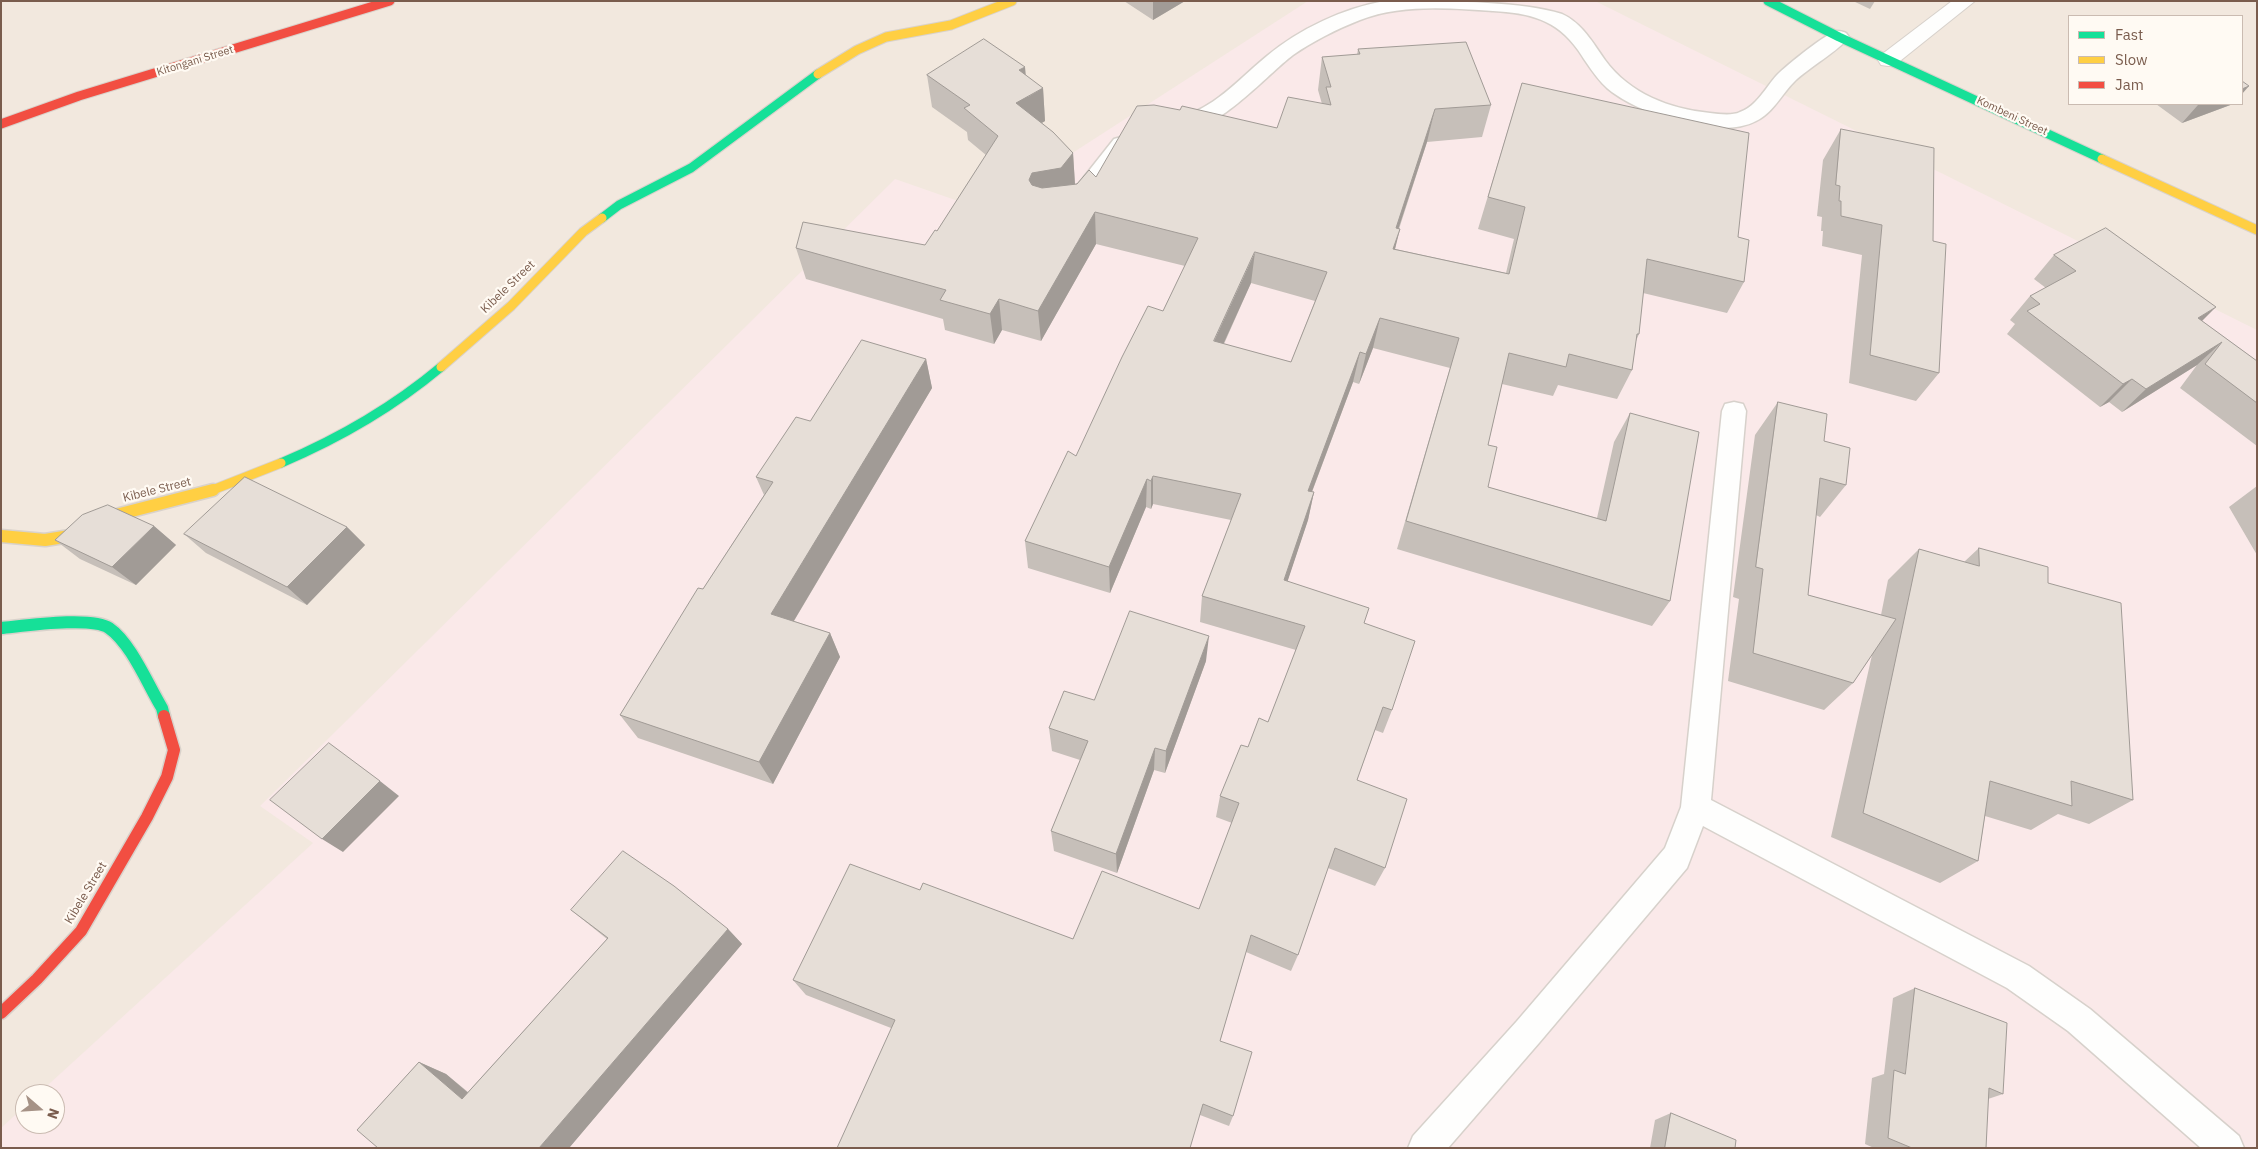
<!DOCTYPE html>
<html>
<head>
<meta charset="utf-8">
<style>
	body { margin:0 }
	#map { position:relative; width:2258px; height:1149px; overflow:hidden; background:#f9f5f0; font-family:"IBM Plex Sans",sans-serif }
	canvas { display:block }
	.frame { position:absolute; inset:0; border:2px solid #7a5c4d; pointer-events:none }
	.legend { position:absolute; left:2068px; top:15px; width:175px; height:90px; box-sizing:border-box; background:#fffaf3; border:1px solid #cabbb1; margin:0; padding:6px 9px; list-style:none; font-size:15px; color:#7a5c4d }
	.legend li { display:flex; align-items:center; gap:10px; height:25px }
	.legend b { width:25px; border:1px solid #cabbb1 }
	.north { position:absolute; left:15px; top:1084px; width:50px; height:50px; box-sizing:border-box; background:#fffaf3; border:1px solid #cabbb1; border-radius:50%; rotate:109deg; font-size:14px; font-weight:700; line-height:20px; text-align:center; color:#7a5c4d }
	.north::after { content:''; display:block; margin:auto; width:18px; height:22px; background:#a69286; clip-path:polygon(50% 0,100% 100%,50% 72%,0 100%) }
</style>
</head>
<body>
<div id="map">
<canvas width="2258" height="1149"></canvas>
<div class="frame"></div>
<ul class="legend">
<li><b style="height:6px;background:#16e098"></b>Fast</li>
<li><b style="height:6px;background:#ffcf43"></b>Slow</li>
<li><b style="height:6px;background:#f24e42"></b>Jam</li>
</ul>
<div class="north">N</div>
</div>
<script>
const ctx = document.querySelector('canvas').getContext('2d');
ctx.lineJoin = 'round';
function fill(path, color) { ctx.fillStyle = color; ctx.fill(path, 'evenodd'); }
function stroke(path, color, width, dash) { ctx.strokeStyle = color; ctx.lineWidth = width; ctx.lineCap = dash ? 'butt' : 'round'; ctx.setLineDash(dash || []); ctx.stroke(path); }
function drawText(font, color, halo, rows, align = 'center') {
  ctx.font = font + ' "IBM Plex Sans",sans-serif'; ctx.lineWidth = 4.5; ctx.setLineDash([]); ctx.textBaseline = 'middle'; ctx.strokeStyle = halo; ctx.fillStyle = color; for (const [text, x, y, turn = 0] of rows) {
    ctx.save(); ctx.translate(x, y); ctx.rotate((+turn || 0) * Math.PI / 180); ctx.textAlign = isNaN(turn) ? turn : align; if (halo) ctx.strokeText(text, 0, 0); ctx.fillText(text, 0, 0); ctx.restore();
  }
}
fill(new Path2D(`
	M 1,1 L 2257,1 L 2257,1148 L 1,1148 ZM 2069,16 L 2242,16 L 2242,104 L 2069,104 ZM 25,1094 L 55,1094 L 55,1124 L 25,1124 Z`), '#f2e8de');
fill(new Path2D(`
	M 1308,1 L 1595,1 L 2257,330 L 2257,1148 L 1,1148 L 1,1128 L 25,1106 L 25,1124 L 55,1124 L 55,1094 L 38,1094 L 313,843 L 260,806 L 895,179 L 984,210 Z`), '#fae9e9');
const lane = new Path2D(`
	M 1385,1 C 1435,1 1517,0 1562,14 C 1582,23 1593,43 1605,60 C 1630,94 1670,109 1710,113 C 1719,114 1732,116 1740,112 C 1757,106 1766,87 1777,75 C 1786,66 1827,32 1838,31 C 1840,31 1845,32 1846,33 L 1849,37 C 1840,50 1808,68 1794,82 C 1781,95 1773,113 1756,121 C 1719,141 1637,114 1607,88 C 1595,77 1587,63 1578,50 C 1556,19 1529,13 1493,11 C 1450,8 1400,4 1360,20 C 1337,29 1313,41 1293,55 C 1265,76 1211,140 1173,130 L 1170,125 L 1173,120 C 1217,107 1233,84 1267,56 C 1299,29 1344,8 1385,1 Z
	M 1121,137 L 1128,139 L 1131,144 L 1128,149 L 1081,211 L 1073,213 L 1065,211 L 1062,206 L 1065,201 L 1114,139 Z
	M 1734,402 L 1743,404 L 1746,411 L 1711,800 L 2029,966 L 2090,1009 L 2239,1136 L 2244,1148 L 2201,1148 L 2068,1031 L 2007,988 L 1703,826 L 1687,868 L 1539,1043 L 1448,1148 L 1408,1148 L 1413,1136 L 1517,1021 L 1665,848 L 1681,807 L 1722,411 L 1725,404 Z`);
const street = new Path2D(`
	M 1952,1 L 1975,1 L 1895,65 L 1888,66 L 1881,65 L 1878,60 L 1881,55 Z`);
const fastFar1 = new Path2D(`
	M 1768,1 L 1839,37 L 2102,159
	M 602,218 L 619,205 L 691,168 L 818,74
	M 281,463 C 340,438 392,408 441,367`);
const fast = new Path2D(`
	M 1,628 C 23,626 92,616 109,628 C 131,643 148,685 162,708 L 164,716`);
const slowFar1 = new Path2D(`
	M 818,74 L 857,50 L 886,37 L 951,25 L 1012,1
	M 2102,159 L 2257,230
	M 441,367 L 511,306 L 583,232 L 602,218
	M 210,491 L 281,463`);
const slow = new Path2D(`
	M 1,536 L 45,540 L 70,536 L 120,514 L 213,490`);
const jamFar1 = new Path2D(`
	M 1,124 L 79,96 L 390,1`);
const jam = new Path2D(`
	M 1,1013 L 37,979 L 81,931 L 147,817 L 167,777 L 174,750 L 164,716`);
stroke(lane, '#d7d1cb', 3);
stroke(street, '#d7d1cb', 2);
stroke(fastFar1, '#d9d2cb', 11);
stroke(fast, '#d9d2cb', 15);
stroke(slowFar1, '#d9d2cb', 11);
stroke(slow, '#d9d2cb', 15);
stroke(jamFar1, '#d9d2cb', 11);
stroke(jam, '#d9d2cb', 15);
fill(lane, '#fefefd');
fill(street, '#fefefd');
stroke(fastFar1, '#16e098', 9);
stroke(fast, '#16e098', 12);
stroke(slowFar1, '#ffcf43', 9);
stroke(slow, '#ffcf43', 12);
stroke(jamFar1, '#f24e42', 9);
stroke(jam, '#f24e42', 12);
fill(new Path2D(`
	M 1124,1 L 1185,1 L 1153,20 Z
	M 1853,1 L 1875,1 L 1870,9 Z
	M 1358,49 L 1491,105 L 1482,137 L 1427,142 L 1399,229 L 1395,249 L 1506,273 L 1514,239 L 1478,229 L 1522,83 L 1738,237 L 1744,282 L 1727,313 L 1643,293 L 1639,334 L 1636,341 L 1632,370 L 1617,399 L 1558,385 L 1553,396 L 1502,384 L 1488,445 L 1488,487 L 1597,518 L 1614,442 L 1630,413 L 1670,601 L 1652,626 L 1397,549 L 1450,368 L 1373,348 L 1359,384 L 1353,382 L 1312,492 L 1314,492 L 1308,520 L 1287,582 L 1364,623 L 1392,710 L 1383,733 L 1375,730 L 1357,780 L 1385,868 L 1375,886 L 1328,868 L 1298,955 L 1291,971 L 1246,952 L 1220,1041 L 1233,1116 L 1229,1126 L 1200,1115 L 891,1028 L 806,995 L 793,980 L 920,890 L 1073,939 L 1199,909 L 1232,823 L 1216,817 L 1220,796 L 1248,747 L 1268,722 L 1296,650 L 1200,622 L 1202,596 L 1231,520 L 1153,504 L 1151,509 L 1146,507 L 1110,593 L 1028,568 L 1025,541 L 1163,311 L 1185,266 L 1096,244 L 1041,341 L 1002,330 L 994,344 L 945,330 L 943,319 L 806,279 L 796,248 L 925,245 L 937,231 L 986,155 L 968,140 L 967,132 L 932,107 L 927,75 L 1043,88 L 1045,121 L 1042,123 L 1073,153 L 1075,184 L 1096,177 L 1180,110 L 1277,128 L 1322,104 L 1318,90 L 1322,57 L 1357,55 ZM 1251,283 L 1315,301 L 1291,362 L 1224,344 Z
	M 2156,104 L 2233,104 L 2182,123 Z
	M 1841,129 L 1933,241 L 1939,373 L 1916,401 L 1849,383 L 1862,255 L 1822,246 L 1823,231 L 1821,231 L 1822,217 L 1817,216 L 1823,160 Z
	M 2054,255 L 2202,321 L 2257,361 L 2257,446 L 2180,388 L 2197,365 L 2122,412 L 2109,402 L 2100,407 L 2007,334 L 2015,324 L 2010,320 L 2030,296 L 2046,288 L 2034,279 Z
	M 926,359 L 932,388 L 794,621 L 830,633 L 840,657 L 773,784 L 638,738 L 620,715 L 703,589 L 764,495 L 756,477 L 810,421 Z
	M 1778,402 L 1824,441 L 1846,485 L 1820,517 L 1816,515 L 1808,595 L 1881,615 L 1888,580 L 1919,549 L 1964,562 L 1979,548 L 2048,583 L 2133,800 L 2089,824 L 2058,814 L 2031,830 L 1985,816 L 1978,861 L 1940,883 L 1831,837 L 1872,655 L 1853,683 L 1824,710 L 1728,681 L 1739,599 L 1733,597 L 1755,435 Z
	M 2257,486 L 2257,555 L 2229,507 Z
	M 154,526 L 176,545 L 136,585 L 80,559 L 55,540 Z
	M 347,527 L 365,545 L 307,605 L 206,553 L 184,534 Z
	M 1206,661 L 1165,773 L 1154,770 L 1117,873 L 1054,851 L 1051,831 L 1080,760 L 1052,751 L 1049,728 L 1094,700 Z
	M 571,910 L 728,929 L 742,944 L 569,1148 L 357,1130 L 419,1062 L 446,1074 L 468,1092 L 607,939 Z
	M 1915,988 L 2003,1094 L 1988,1099 L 1986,1148 L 1874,1148 L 1865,1144 L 1872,1078 L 1884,1074 L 1893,998 Z
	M 1671,1113 L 1735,1148 L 1650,1148 L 1655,1120 Z`), '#c6bfb9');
fill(new Path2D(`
	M 1153,1 L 1185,1 L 1153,20 Z
	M 1025,67 L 1028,97 L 1043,88 L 1045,121 L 1019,136 L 1016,103 L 1019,70 Z
	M 2249,86 L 2242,94 L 2242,89 Z
	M 2201,104 L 2233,104 L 2182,123 L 2198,105 Z
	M 1435,109 L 1427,142 L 1388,260 L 1396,228 Z
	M 1073,153 L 1075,185 L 1034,205 L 1029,180 L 1032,173 Z
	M 1095,212 L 1096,244 L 1041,341 L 1038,311 Z
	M 1400,229 L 1392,261 L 1393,249 Z
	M 1255,252 L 1251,283 L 1211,371 L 1214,341 Z
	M 999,299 L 1002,330 L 994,344 L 990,314 Z
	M 2216,307 L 2192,331 L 2198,318 Z
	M 1380,318 L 1373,348 L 1359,384 L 1366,354 Z
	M 2222,342 L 2197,365 L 2122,412 L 2146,389 Z
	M 1360,352 L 1353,382 L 1302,518 L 1308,491 Z
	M 926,359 L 932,388 L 783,639 L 771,614 Z
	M 2132,379 L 2109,402 L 2100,407 L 2123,384 Z
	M 1153,476 L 1153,504 L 1151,509 L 1151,481 Z
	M 1147,479 L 1146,507 L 1110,593 L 1109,567 Z
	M 1314,492 L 1308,520 L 1279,607 L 1284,580 Z
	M 154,526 L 176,545 L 136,585 L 112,567 Z
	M 347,527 L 365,545 L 307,605 L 287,587 Z
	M 830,633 L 840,657 L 773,784 L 759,762 Z
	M 1209,636 L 1206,661 L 1165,773 L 1166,751 Z
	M 1155,748 L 1154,770 L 1117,873 L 1116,854 Z
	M 380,781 L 399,796 L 343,852 L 322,839 Z
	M 728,929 L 742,944 L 569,1148 L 539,1148 Z
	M 419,1062 L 446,1074 L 487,1109 L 462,1099 Z`), '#a19b96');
const building = new Path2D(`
	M 984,39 L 1025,67 L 1019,70 L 1043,88 L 1016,103 L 1053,132 L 1073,153 L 1061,168 L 1032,173 L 1029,180 L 1032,185 L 1042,188 L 1077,184 L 1089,170 L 1096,177 L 1137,106 L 1154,105 L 1180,110 L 1182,106 L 1277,128 L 1288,97 L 1331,105 L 1326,87 L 1331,87 L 1322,57 L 1360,54 L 1358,49 L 1466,42 L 1491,105 L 1435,109 L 1396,228 L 1400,229 L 1393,249 L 1509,274 L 1525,207 L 1488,197 L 1522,83 L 1749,133 L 1738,237 L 1749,240 L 1744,282 L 1647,259 L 1639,334 L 1637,334 L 1632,370 L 1569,354 L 1566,367 L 1509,353 L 1488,445 L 1497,447 L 1488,487 L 1606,521 L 1630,413 L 1699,432 L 1670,601 L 1406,521 L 1459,338 L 1380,318 L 1366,354 L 1360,352 L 1308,491 L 1314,492 L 1284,580 L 1369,608 L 1364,623 L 1415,641 L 1392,710 L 1383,707 L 1357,780 L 1407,799 L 1385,868 L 1335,848 L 1298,955 L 1251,935 L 1220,1041 L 1252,1052 L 1233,1116 L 1203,1104 L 1190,1148 L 837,1148 L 895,1020 L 793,980 L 850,864 L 920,890 L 923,883 L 1073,939 L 1102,871 L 1199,909 L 1239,803 L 1220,796 L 1241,745 L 1248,747 L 1259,718 L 1268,722 L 1305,626 L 1202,596 L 1241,494 L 1153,476 L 1151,481 L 1147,479 L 1109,567 L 1025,541 L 1068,451 L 1076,456 L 1122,357 L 1148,306 L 1163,311 L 1198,238 L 1095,212 L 1038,311 L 999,299 L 990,314 L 940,300 L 946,290 L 796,248 L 803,222 L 925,245 L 935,230 L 937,231 L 998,136 L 964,108 L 970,105 L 927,75 ZM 1255,252 L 1327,272 L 1291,362 L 1214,341 Z
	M 2242,81 L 2249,86 L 2242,89 Z
	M 1841,129 L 1934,148 L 1933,241 L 1946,244 L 1939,373 L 1870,355 L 1882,225 L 1841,216 L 1841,201 L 1839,201 L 1840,186 L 1836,185 Z
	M 2106,228 L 2216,307 L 2198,318 L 2257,361 L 2257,403 L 2205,364 L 2222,342 L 2146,389 L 2132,379 L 2123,384 L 2027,311 L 2040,304 L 2030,296 L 2076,271 L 2054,255 Z
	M 862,340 L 926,359 L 771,614 L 830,633 L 759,762 L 620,715 L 698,588 L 703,589 L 773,482 L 756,477 L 796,417 L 810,421 Z
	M 1778,402 L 1827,414 L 1824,441 L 1850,448 L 1846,485 L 1820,478 L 1808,595 L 1896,619 L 1853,683 L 1753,653 L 1763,569 L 1756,567 Z
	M 245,477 L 347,527 L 287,587 L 184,534 Z
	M 108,505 L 154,526 L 112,567 L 55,540 L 82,515 Z
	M 1979,548 L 2048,567 L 2048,583 L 2121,603 L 2133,800 L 2071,781 L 2072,806 L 1990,781 L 1978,861 L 1863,813 L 1919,549 L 1979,566 Z
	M 1130,611 L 1209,636 L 1166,751 L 1155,748 L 1116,854 L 1051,831 L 1088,741 L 1049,728 L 1064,691 L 1094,700 Z
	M 329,743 L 380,781 L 322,839 L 270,800 Z
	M 623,851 L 674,886 L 728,929 L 539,1148 L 378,1148 L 357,1130 L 419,1062 L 462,1099 L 608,938 L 571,910 Z
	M 1915,988 L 2007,1023 L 2003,1094 L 1989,1088 L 1986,1148 L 1912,1148 L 1888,1138 L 1894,1070 L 1905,1074 Z
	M 1671,1113 L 1736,1140 L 1735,1148 L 1665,1148 Z`);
fill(building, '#e6ded7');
stroke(building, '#a19b96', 1);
drawText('11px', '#7a5c4d', '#fffaf3', [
	["Kitongani Street",195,61,-17],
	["Kombeni Street",2012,116,25]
]);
drawText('12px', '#7a5c4d', '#fffaf3', [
	["Kibele Street",508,287,-44],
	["Kibele Street",157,490,-14],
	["Kibele Street",86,893,-59]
]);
</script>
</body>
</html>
